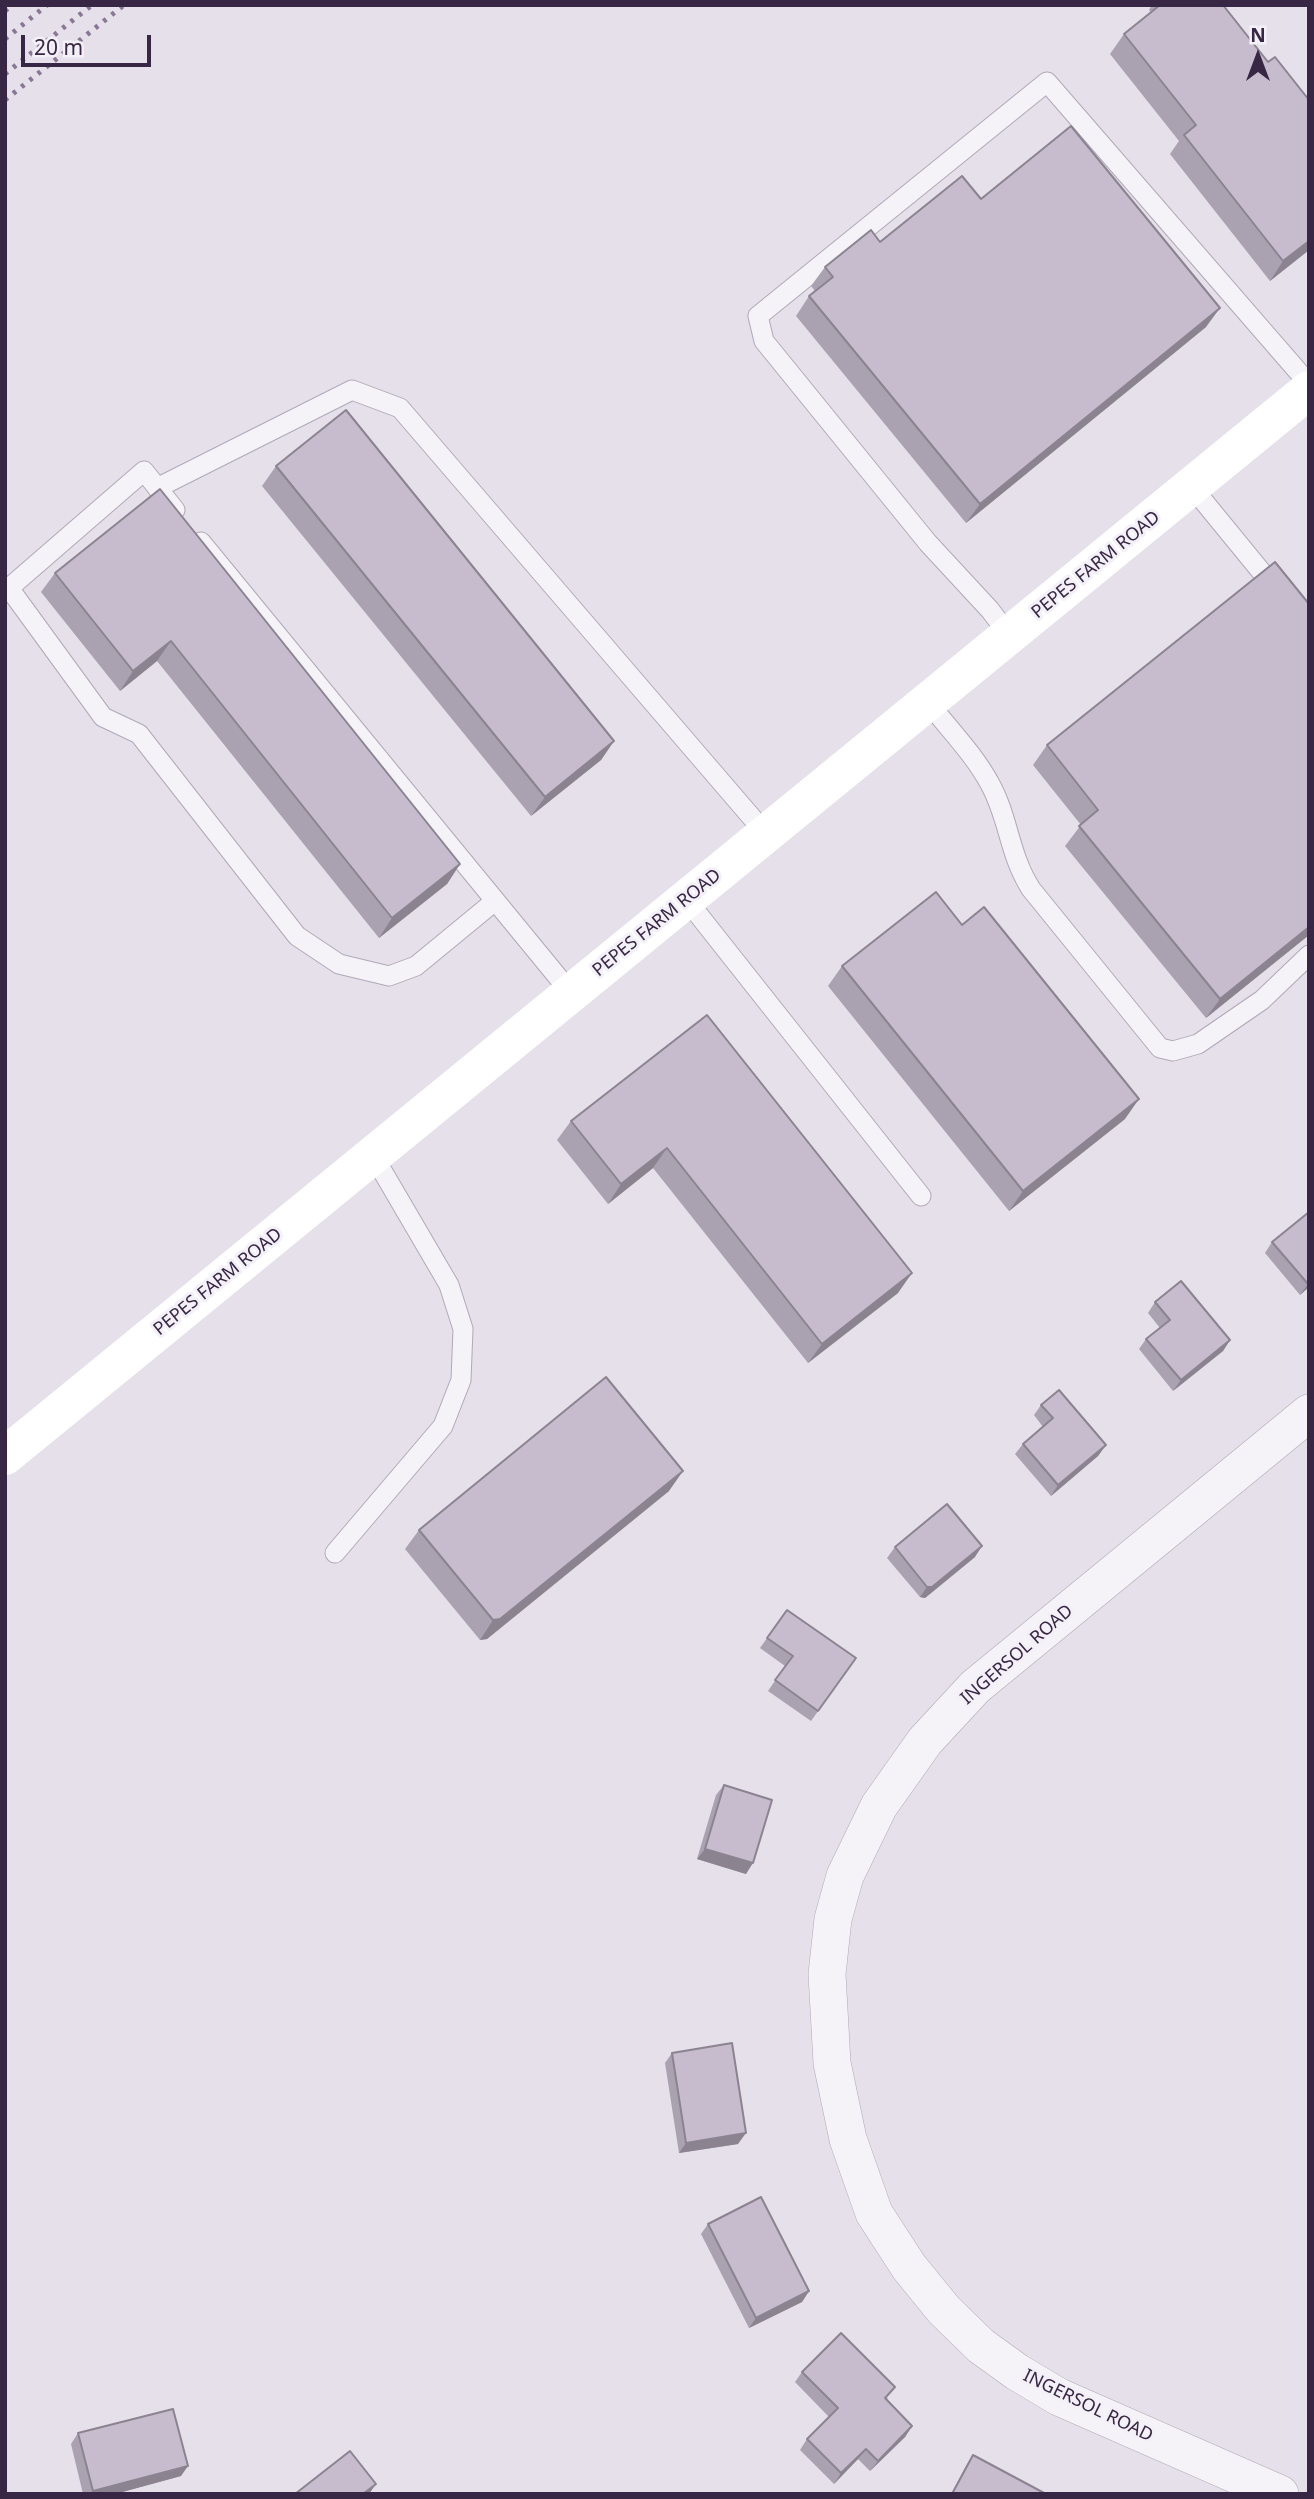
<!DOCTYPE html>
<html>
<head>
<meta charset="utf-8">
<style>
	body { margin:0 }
	#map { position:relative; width:1314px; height:2499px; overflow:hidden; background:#e5e0ea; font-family:"Noto Sans",sans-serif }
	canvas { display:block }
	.frame { position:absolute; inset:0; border:7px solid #372744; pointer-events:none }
	.north { position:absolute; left:1223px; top:21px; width:70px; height:70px; -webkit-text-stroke:5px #f4f0f8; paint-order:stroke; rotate:0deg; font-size:19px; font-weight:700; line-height:28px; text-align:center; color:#372744 }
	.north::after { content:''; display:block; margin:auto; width:24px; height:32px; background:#372744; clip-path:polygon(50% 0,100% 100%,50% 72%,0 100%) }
	.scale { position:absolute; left:21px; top:35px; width:130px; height:32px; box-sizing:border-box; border:4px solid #372744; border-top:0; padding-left:9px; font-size:21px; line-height:24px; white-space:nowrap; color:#372744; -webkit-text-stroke:5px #f4f0f8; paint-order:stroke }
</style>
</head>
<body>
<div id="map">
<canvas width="1314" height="2499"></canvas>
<div class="frame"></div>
<div class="north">N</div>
<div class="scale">20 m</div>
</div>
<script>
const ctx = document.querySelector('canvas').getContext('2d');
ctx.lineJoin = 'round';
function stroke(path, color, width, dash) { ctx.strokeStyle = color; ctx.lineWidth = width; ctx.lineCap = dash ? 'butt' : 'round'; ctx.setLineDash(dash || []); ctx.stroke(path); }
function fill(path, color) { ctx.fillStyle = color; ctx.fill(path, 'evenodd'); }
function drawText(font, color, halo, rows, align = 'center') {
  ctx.font = font + ' "Noto Sans",sans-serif'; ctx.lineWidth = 6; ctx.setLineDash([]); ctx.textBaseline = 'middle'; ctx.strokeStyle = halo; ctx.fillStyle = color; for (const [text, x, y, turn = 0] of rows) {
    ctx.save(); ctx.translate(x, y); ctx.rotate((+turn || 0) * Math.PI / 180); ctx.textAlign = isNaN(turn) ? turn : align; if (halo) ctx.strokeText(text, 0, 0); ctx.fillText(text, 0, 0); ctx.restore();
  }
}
const lane = new Path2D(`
	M 1192,487 L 1309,630
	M 157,488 L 352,390 L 400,408 L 766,834
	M 175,510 L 144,471 L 9,588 L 103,717 L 139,734 L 297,936 L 339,964 L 389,976 L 416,966 L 495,901
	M 201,542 L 571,993
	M 1009,635 L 990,610 L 928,543 L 764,341 L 758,316 L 1047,82 L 1309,384
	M 928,702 C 948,728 974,754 990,784 C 1009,818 1009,855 1031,889 L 1160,1048 L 1173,1051 L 1198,1044 L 1262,1000 L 1309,955
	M 686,899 L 921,1196
	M 335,1553 L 443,1426 L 461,1380 L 463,1329 L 449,1285 L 373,1155`);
const street = new Path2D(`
	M 1280,2494 L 1059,2397 L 1017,2372 L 981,2346 L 944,2310 L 909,2267 L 874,2213 L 848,2139 L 832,2063 L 827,1974 L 833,1919 L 845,1876 L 879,1806 L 925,1741 L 975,1687 L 1309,1413`);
stroke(lane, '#b1a8b8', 21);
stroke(street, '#b1a8b8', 38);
stroke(lane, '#f6f3f8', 19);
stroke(street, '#f6f3f8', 37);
stroke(new Path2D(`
	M 5,1456 L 1309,390`), '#fff', 38);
stroke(new Path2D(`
	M 5,11 L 12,5
	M 5,39 L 47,5
	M 5,74 L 92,5
	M 5,100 L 124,5`), '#887896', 5, [3.5, 7]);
fill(new Path2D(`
	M 1152,5 L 1223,5 L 1268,62 L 1309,100 L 1309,250 L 1270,281 L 1170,154 L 1179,141 L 1110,54 L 1124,34 L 1151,12 L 1149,10 Z
	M 981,199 L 1206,327 L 966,523 L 796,316 L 809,296 L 815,291 L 811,286 L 825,267 L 880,242 Z
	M 276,466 L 614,741 L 601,760 L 531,816 L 262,486 Z
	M 160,489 L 460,864 L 447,884 L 379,938 L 157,661 L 120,691 L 41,592 L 55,573 Z
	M 1309,604 L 1309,935 L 1206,1018 L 1065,846 L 1081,825 L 1033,765 L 1047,745 Z
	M 962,925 L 1125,1119 L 1009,1211 L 828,986 L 842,966 Z
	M 707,1015 L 898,1293 L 808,1363 L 653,1168 L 608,1204 L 557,1140 L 571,1121 Z
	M 1309,1212 L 1309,1287 L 1300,1295 L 1265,1253 L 1272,1242 Z
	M 1155,1302 L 1230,1340 L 1223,1351 L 1173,1391 L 1139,1349 L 1146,1339 L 1160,1328 L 1148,1313 Z
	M 1041,1405 L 1106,1445 L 1098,1456 L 1051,1496 L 1015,1454 L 1023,1444 L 1043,1427 L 1034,1415 Z
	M 669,1491 L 487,1639 L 480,1640 L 405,1549 L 419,1530 Z
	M 895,1547 L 975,1557 L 925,1598 L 920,1597 L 887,1558 Z
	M 787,1610 L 856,1658 L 811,1721 L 768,1691 L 785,1666 L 760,1648 Z
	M 724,1785 L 746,1874 L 697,1859 L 716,1795 Z
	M 672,2053 L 738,2144 L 679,2153 L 665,2063 Z
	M 708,2224 L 809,2291 L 802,2302 L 749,2328 L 701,2234 Z
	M 802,2372 L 888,2398 L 886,2400 L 912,2426 L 905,2437 L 870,2471 L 858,2459 L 834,2484 L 800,2450 L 807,2439 L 829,2417 L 795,2382 Z
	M 78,2433 L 181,2476 L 115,2494 L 83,2494 L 71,2444 Z
	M 973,2455 L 1046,2494 L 951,2494 L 966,2466 Z`), '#aaa2b1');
fill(new Path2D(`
	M 1309,241 L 1309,250 L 1270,281 L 1283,261 Z
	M 1220,308 L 1206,327 L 966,523 L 980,504 Z
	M 171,641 L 157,661 L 120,691 L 133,671 Z
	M 614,741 L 601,760 L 531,816 L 545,797 Z
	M 460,864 L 447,884 L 379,938 L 392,918 Z
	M 1309,927 L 1309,935 L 1206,1018 L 1220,999 Z
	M 1139,1099 L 1125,1119 L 1009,1211 L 1023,1191 Z
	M 667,1148 L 653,1168 L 608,1204 L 621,1184 Z
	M 912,1273 L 898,1293 L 808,1363 L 822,1344 Z
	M 1309,1283 L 1309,1287 L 1300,1295 L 1308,1284 Z
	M 1230,1340 L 1223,1351 L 1173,1391 L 1181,1380 Z
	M 1106,1445 L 1098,1456 L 1051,1496 L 1058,1485 Z
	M 683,1471 L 669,1491 L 487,1639 L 480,1640 L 493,1620 Z
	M 982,1546 L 975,1557 L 925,1598 L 920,1597 L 927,1587 Z
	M 705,1849 L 753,1863 L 746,1874 L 697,1859 Z
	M 746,2133 L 738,2144 L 679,2153 L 686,2143 Z
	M 809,2291 L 802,2302 L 749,2328 L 756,2318 Z
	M 912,2426 L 905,2437 L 870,2471 L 878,2461 Z
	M 866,2449 L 858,2459 L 834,2484 L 841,2473 Z
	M 188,2466 L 181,2476 L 115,2494 L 91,2494 L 93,2491 Z
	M 376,2484 L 369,2494 L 363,2494 Z`), '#8b8490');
const building = new Path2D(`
	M 1160,5 L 1223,5 L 1268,62 L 1275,57 L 1309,100 L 1309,241 L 1283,261 L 1184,135 L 1196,125 L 1124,34 Z
	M 1071,126 L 1220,308 L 980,504 L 809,296 L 833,277 L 825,267 L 871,230 L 880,242 L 962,176 L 981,199 Z
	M 346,410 L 614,741 L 545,797 L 276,466 Z
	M 160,489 L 460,864 L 392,918 L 171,641 L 133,671 L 55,573 Z
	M 1275,562 L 1309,604 L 1309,927 L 1220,999 L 1079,826 L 1098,810 L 1047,745 Z
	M 936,892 L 962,925 L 984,907 L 1139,1099 L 1023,1191 L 842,966 Z
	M 707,1015 L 912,1273 L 822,1344 L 667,1148 L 621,1184 L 571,1121 Z
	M 1309,1212 L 1309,1283 L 1308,1284 L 1272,1242 Z
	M 1181,1281 L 1230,1340 L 1181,1380 L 1146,1339 L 1170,1320 L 1155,1302 Z
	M 606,1377 L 683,1471 L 500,1619 L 493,1620 L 419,1530 Z
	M 1059,1390 L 1106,1445 L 1058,1485 L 1023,1444 L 1053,1418 L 1041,1405 Z
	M 947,1504 L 982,1546 L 932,1587 L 927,1587 L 895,1547 Z
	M 787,1610 L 856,1658 L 818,1711 L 775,1680 L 793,1656 L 767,1638 Z
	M 724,1785 L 772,1800 L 753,1863 L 705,1849 Z
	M 732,2043 L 746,2133 L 686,2143 L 672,2053 Z
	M 761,2197 L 809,2291 L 756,2318 L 708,2224 Z
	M 841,2333 L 895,2387 L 885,2398 L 912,2426 L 878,2461 L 866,2449 L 841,2473 L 807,2439 L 838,2408 L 802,2372 Z
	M 173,2409 L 188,2466 L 93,2491 L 78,2433 Z
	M 350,2451 L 376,2484 L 363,2494 L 295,2494 Z
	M 973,2455 L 1046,2494 L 952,2494 Z`);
fill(building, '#c6bcce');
stroke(building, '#8b8490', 2);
drawText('18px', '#372744', '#f4f0f8', [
	["PEPES FARM ROAD",1096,565,-39],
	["PEPES FARM ROAD",657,923,-39],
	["PEPES FARM ROAD",218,1282,-39],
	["INGERSOL ROAD",1017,1655,-41],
	["INGERSOL ROAD",1088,2406,26]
]);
</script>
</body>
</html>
